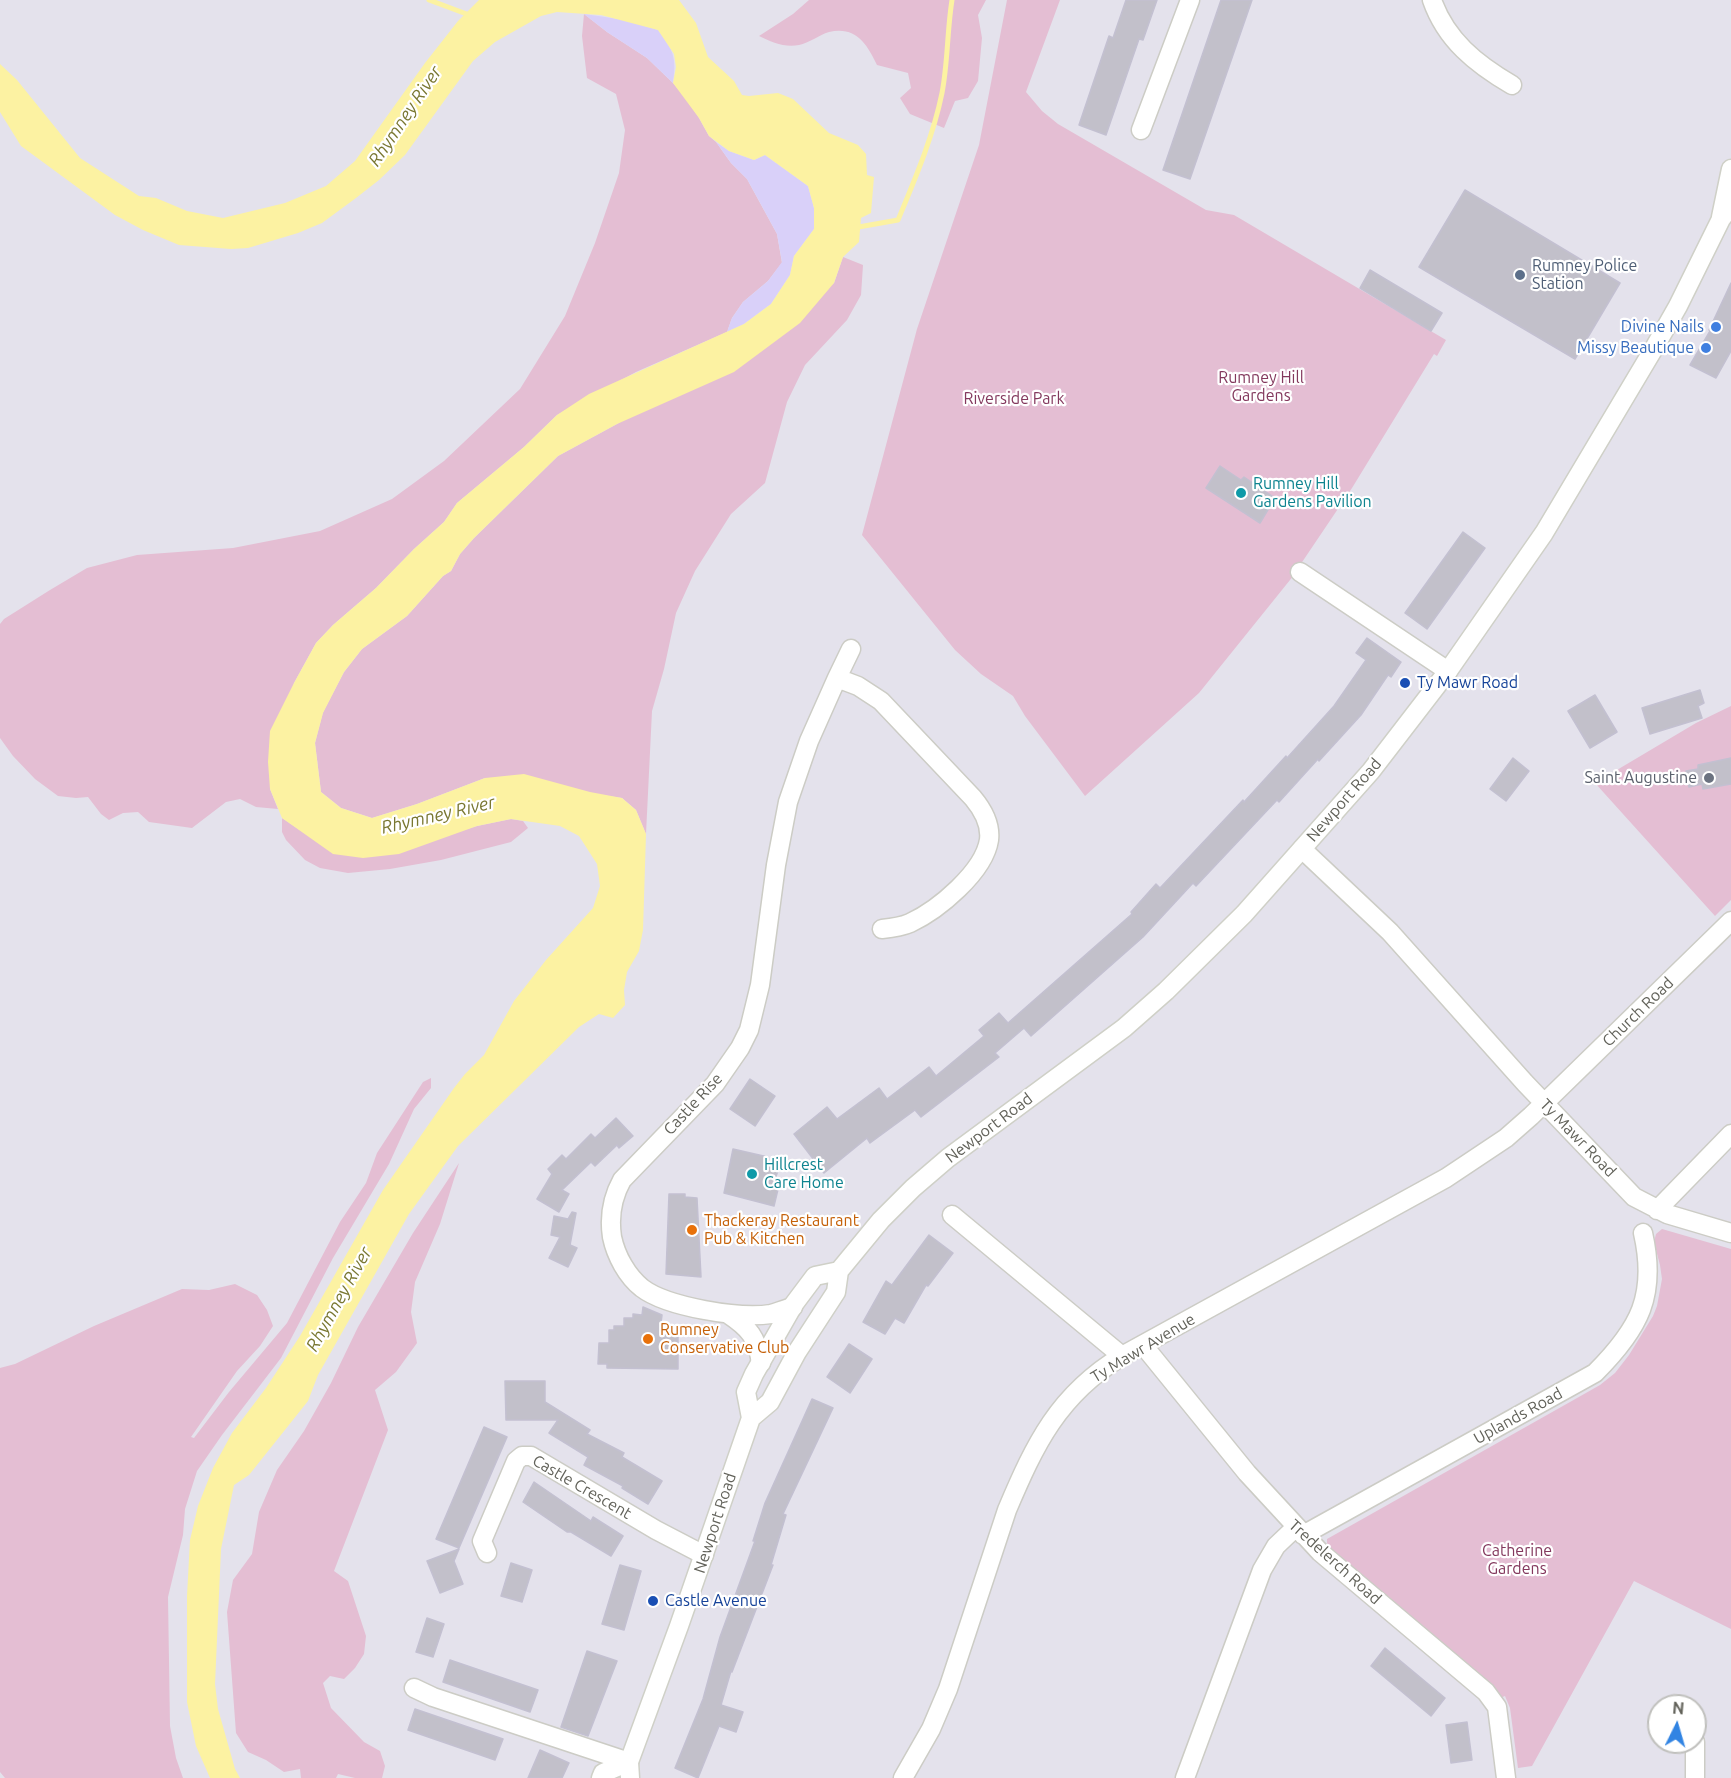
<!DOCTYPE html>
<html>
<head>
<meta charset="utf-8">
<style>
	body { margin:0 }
	#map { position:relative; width:1731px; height:1778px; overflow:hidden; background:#e4e2ec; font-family:Ubuntu,sans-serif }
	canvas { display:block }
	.north { position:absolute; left:1647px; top:1694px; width:60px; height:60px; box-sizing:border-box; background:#fff; border:2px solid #c0c0bd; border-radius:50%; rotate:5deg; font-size:16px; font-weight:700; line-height:24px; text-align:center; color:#62625a }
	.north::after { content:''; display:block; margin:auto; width:21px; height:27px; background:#3184e3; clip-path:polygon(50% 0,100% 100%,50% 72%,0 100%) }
</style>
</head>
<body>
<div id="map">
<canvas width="1731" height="1778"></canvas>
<div class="north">N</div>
</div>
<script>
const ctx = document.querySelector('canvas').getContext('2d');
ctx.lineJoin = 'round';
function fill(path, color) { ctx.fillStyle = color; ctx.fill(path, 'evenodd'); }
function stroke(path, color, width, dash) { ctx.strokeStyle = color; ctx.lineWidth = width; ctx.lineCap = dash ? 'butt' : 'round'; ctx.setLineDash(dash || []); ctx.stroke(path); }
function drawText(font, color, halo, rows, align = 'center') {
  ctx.font = font + ' Ubuntu,sans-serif'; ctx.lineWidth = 4.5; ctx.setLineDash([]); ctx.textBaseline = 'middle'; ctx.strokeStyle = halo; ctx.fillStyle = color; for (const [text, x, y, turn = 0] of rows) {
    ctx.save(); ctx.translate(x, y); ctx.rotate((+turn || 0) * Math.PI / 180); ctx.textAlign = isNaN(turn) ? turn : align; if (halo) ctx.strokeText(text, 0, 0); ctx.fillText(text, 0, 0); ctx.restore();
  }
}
fill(new Path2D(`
	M 809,0 L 986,0 L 978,15 L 982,38 L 978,81 L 968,98 L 955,101 L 944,128 L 910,114 L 900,98 L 911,88 L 908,73 L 877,65 C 867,44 856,26 829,32 C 819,35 809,43 799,45 C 785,48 771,42 759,36 L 793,14 Z
	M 1007,0 L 1060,0 L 1026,92 L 1042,111 L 1058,124 L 1206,210 L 1234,215 L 1446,340 L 1437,356 L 1434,354 L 1352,488 L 1290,580 L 1199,693 L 1085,796 L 1025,716 L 1013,696 L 981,674 L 955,650 L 862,535 L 917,329 L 979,145 Z
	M 584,14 L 607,32 L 647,58 L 673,83 L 686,98 L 699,118 L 709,136 L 716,142 L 731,163 L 747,179 L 777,234 L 782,263 L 768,281 L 743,302 L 732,318 L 727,332 L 636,372 L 557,415 L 524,447 L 457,503 L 444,522 L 414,549 L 376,588 L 333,625 L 316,643 L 294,683 L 270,789 L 278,809 L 256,807 L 240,799 L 226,802 L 192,828 L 149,822 L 138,812 L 123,813 L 109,820 L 101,814 L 88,797 L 76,798 L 58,796 L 35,779 L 13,756 L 0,738 L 0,624 L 4,619 L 50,590 L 87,568 L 137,555 L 233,548 L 320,531 L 392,499 L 444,461 L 520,389 L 565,316 L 595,243 L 619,173 L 625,130 L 616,94 L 587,78 L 582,36 Z
	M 843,257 L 863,265 L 861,295 L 847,320 L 805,365 L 787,402 L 765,483 L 731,514 L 695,571 L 676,613 L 664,669 L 652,711 L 646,834 L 636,810 L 622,798 L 485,778 L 417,804 L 372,818 L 341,808 L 321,792 L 315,743 L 323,712 L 344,672 L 362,649 L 407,616 L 443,576 L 451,571 L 460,554 L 474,538 L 558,456 L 617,424 L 834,283 Z
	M 1731,706 L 1731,900 L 1715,916 L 1595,783 L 1696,723 Z
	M 282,818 L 300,830 L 447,835 L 477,826 L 511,819 L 523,821 L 528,828 L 511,842 L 441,860 L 390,869 L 348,873 L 320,868 L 305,860 L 286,840 L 282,832 Z
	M 431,1078 L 431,1088 L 414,1109 L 389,1164 L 333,1258 L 281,1358 L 222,1435 L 197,1471 L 185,1509 L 183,1535 L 168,1597 L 170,1726 L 176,1758 L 183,1778 L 5,1778 L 0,1772 L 0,1368 L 15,1364 L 94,1326 L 182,1289 L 209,1290 L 235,1284 L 257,1295 L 267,1310 L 273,1326 L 260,1346 L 237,1371 L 191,1437 L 194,1438 L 229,1392 L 287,1323 L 340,1222 L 366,1183 L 377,1153 L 423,1082 Z
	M 459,1163 L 440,1224 L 415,1282 L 411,1312 L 417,1343 L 396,1372 L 375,1390 L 388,1430 L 334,1571 L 348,1581 L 366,1636 L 364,1654 L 355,1668 L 344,1679 L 330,1676 L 323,1683 L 331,1708 L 364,1742 L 380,1751 L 385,1766 L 382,1778 L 355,1778 L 338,1774 L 336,1778 L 301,1778 L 300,1769 L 284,1772 L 266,1760 L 248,1752 L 236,1733 L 227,1612 L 233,1580 L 252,1554 L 259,1512 L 277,1470 L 304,1431 L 331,1383 L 358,1327 L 413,1233 Z
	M 1662,1229 L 1731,1249 L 1731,1629 L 1634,1581 L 1532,1766 L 1518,1768 L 1510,1708 L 1505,1696 L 1500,1698 L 1327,1548 L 1327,1539 L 1570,1402 L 1600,1385 L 1615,1373 L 1629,1355 L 1653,1316 L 1657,1306 L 1662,1279 L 1660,1265 L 1654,1242 L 1656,1234 Z`), '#e4bed3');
fill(new Path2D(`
	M 584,14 L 626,20 L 658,30 C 673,49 677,58 673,83 L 647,58 L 607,32 Z
	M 716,142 L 729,151 L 754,160 L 765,155 L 808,186 L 814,208 L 814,229 L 794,256 L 790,275 L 771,304 L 744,324 L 727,332 L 732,318 L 743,302 L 768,281 L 782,262 L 777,234 L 764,210 L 747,179 L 731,163 Z`), '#d9d0f9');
fill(new Path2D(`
	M 479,0 L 679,0 L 696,23 L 708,57 L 734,81 L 742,95 L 749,96 L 778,93 L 793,99 L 829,133 L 858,145 L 866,154 L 867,175 L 874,177 L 871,213 L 861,218 L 859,242 L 843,257 L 834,283 L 800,323 L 734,372 L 617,424 L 558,456 L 474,538 L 460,554 L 451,571 L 443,576 L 407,616 L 362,649 L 344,672 L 323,713 L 315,743 L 321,792 L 341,808 L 372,818 L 417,804 L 485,778 L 524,774 L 590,792 L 622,798 L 636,810 L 646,834 L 643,930 L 639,951 L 627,972 L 624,990 L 625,1005 L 613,1018 L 599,1014 L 579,1027 L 458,1146 L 409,1214 L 318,1375 L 308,1401 L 249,1475 L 234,1485 L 221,1549 L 215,1684 L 218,1709 L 235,1769 L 240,1778 L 210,1778 L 196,1746 L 187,1702 L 187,1596 L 190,1540 L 198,1506 L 213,1468 L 232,1433 L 266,1388 L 300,1336 L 383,1190 L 454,1088 L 465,1074 L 484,1055 L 514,1001 L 546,960 L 593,908 L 600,886 L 597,864 L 579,836 L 560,826 L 511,819 L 477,826 L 399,854 L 363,858 L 333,854 L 282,818 L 270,789 L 268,762 L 270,731 L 294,683 L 316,643 L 333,625 L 376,588 L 414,549 L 444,522 L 457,503 L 524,447 L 557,415 L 589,394 L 744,324 L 771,304 L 790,275 L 794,256 L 814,229 L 814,208 L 808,186 L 765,155 L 754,160 L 729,151 L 709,136 L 699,118 L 673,83 L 676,67 L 674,54 L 658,30 L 601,15 L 557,12 L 541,16 L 495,42 L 473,61 L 405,155 L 379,180 L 356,198 L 322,223 L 298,233 L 248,248 L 231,249 L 179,245 L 143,230 L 115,215 L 21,146 L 0,112 L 0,64 L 17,80 L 80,158 L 139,196 L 156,198 L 187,211 L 223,218 L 285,203 L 326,186 L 355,161 L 425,63 L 458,21 Z`), '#fcf2a2');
stroke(new Path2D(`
	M 429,0 L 472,16
	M 853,228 L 898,220 C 915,179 933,137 942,93 C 948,62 947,31 952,0`), '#fcf2a2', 5);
const building = new Path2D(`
	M 1126,0 L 1157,0 L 1143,40 L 1139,39 L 1106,135 L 1079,125 L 1109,36 L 1113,38 Z
	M 1221,0 L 1252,0 L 1190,179 L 1163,170 Z
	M 1465,190 L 1620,283 L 1575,359 L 1419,267 Z
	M 1370,270 L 1442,313 L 1431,331 L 1360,288 Z
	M 1731,283 L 1731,351 L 1716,378 L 1690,365 L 1710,331 L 1709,330 Z
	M 1220,466 L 1241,480 L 1244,477 L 1275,498 L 1260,523 L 1206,488 Z
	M 1463,532 L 1485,548 L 1427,629 L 1405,613 Z
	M 1367,638 L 1401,662 L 1391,677 L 1388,675 L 1361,715 L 1319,761 L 1318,759 L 1279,802 L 1277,800 L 1196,886 L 1193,883 L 1143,937 L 1031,1036 L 1024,1028 L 995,1053 L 999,1057 L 921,1117 L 915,1110 L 870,1143 L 867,1138 L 824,1173 L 794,1134 L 827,1107 L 837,1119 L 879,1088 L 887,1099 L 929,1067 L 936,1076 L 984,1036 L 979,1030 L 999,1013 L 1008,1023 L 1132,914 L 1131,912 L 1156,884 L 1160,888 L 1243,800 L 1244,802 L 1286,756 L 1287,758 L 1334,706 L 1366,660 L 1356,653 Z
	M 1700,690 L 1704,703 L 1698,706 L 1702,718 L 1650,734 L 1642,708 Z
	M 1595,695 L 1617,732 L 1590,748 L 1568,711 Z
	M 1513,758 L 1529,771 L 1506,801 L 1490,789 Z
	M 1731,758 L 1731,784 L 1703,789 L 1702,784 L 1689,787 L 1686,771 L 1698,769 L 1698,765 Z
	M 750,1079 L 775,1096 L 755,1126 L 730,1109 Z
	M 616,1118 L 633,1136 L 619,1148 L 617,1145 L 595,1166 L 591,1162 L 562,1190 L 569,1194 L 559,1212 L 537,1199 L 552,1174 L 548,1169 L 562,1155 L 566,1159 L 591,1134 L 595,1138 Z
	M 733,1149 L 768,1157 L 766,1164 L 779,1168 L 775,1179 L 780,1181 L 774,1206 L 724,1193 Z
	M 669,1194 L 685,1194 L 685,1197 L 697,1198 L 701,1277 L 666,1274 Z
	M 572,1212 L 576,1213 L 570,1245 L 577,1248 L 568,1267 L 549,1258 L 560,1237 L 551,1235 L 554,1216 L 568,1219 Z
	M 929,1235 L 953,1253 L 928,1286 L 926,1285 L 904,1323 L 895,1318 L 885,1334 L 863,1322 L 886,1281 L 892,1285 Z
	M 643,1307 L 662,1315 L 660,1331 L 678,1335 L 678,1369 L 607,1368 L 607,1364 L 598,1364 L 599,1343 L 609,1343 L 609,1330 L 614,1330 L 614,1326 L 624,1326 L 624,1318 L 633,1318 L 633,1314 L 642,1315 Z
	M 849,1344 L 872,1359 L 850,1393 L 827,1377 Z
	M 505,1381 L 545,1381 L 545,1402 L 590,1430 L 587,1434 L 624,1453 L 622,1457 L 662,1481 L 648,1504 L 622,1488 L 623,1486 L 584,1465 L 588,1457 L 549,1433 L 558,1420 L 506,1420 Z
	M 812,1399 L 833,1408 L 783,1514 L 786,1515 L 771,1565 L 773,1565 L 732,1672 L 731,1671 L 721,1705 L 743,1712 L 736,1732 L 719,1726 L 698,1778 L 675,1768 L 703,1699 L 720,1637 L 755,1541 L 753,1541 L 765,1503 Z
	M 484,1427 L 507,1437 L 459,1548 L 436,1539 Z
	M 534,1482 L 591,1521 L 593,1517 L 623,1536 L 611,1556 L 571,1532 L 567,1532 L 523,1502 Z
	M 459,1549 L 454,1561 L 463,1584 L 440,1593 L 427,1561 Z
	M 511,1563 L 532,1570 L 522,1602 L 501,1596 Z
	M 620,1565 L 641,1571 L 624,1630 L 602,1624 Z
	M 427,1618 L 444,1624 L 433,1657 L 416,1652 Z
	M 1385,1648 L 1445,1698 L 1431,1716 L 1371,1666 Z
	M 587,1651 L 617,1661 L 588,1736 L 561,1727 Z
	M 450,1660 L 538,1690 L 530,1712 L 443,1682 Z
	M 415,1709 L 503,1739 L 495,1760 L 408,1730 Z
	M 1467,1722 L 1472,1760 L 1451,1763 L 1446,1725 Z
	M 540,1750 L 569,1763 L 562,1778 L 528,1778 Z`);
fill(building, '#c2c0ca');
stroke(building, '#c3c0d1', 1.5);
const minor = new Path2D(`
	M 1432,0 C 1446,40 1476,64 1512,85
	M 1141,130 L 1190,0
	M 1300,572 L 1448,671
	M 837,678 L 851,649
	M 1302,849 L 1390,932 L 1525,1083 L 1634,1197 L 1667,1214 L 1731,1233
	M 1657,1210 L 1731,1134
	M 952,1215 L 1122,1356
	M 793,1307 C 785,1309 778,1312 771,1314 C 740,1319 667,1307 642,1288 C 627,1276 616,1256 612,1237 C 609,1217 612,1198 622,1180 L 715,1084 L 740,1048 L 749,1030 L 760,985 L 776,865 L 788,802 L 809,741 L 837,678 L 858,686 L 881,701 L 973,798 C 983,810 991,824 989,840 C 984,872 938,910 910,923 C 901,927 892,928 882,929
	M 728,1314 C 749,1328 757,1337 761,1363
	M 1143,1345 L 1247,1473 L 1320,1552 L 1486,1692 L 1497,1707 L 1506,1778
	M 1303,1535 L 1595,1373 C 1640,1328 1657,1295 1643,1233
	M 487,1553 L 482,1541 L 516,1461 L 522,1456 L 531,1456 L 656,1530 L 704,1555
	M 414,1688 L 433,1697 L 629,1762
	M 903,1778 L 931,1729 L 948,1689 L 1007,1510 C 1035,1444 1058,1395 1122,1356 L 1446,1178 L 1506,1138 L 1531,1116 L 1731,921
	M 1185,1778 L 1262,1570 L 1276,1546 L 1296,1527
	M 1695,1778 L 1695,1742`);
const secondary = new Path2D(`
	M 1721,217 L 1731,169
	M 751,1418 L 746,1392 L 754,1374 L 794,1304 L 815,1276 L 839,1271
	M 601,1778 L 603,1773 L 629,1762
	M 630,1778 L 629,1762 L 679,1626 L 751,1418 L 770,1402 L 797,1352 L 836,1292 L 839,1271 L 881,1220 L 913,1188 L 948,1158 L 1124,1028 L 1166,991 L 1244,914 L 1371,771 L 1448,671 L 1544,533 L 1653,350 L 1678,306 L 1721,219 L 1731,206`);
stroke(minor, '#ccccc5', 21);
stroke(secondary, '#cfd0c7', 21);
stroke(minor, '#fff', 18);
stroke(secondary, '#fff', 18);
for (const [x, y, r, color] of [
	[1520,275,6,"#5c6f8a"],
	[1716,327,6,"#3f7fe0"],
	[1706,348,6,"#3f7fe0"],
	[1241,493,6,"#0f9aa8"],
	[1405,683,6,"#1a4fb4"],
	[1709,778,6,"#6b7280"],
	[752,1174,6,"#0f9aa8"],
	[692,1230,6,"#e8710a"],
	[648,1339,6,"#e8710a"],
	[653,1601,6,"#1a4fb4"]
]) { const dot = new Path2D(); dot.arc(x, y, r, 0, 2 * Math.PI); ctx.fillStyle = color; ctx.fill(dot); stroke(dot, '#fff', 2); }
drawText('16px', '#4e5e75', '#fff', [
	["Rumney Police",1532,266],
	["Station",1532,284]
], 'left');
drawText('16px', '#366cbe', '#fff', [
	["Divine Nails",1704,327],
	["Missy Beautique",1694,348]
], 'right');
drawText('16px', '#83385d', '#fff', [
	["Rumney Hill",1261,378],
	["Gardens",1261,396],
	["Riverside Park",1014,399],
	["Catherine",1517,1551],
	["Gardens",1517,1569]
]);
drawText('16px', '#0d838f', '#fff', [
	["Rumney Hill",1253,484],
	["Gardens Pavilion",1253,502],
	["Hillcrest",764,1165],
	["Care Home",764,1183]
], 'left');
drawText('16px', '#164399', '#fff', [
	["Ty Mawr Road",1417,683],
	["Castle Avenue",665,1601]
], 'left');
drawText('16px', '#5b616d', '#fff', [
	["Saint Augustine",1697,778]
], 'right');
drawText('16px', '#62625a', '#fff', [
	["Newport Road",1344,800,-49],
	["Church Road",1638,1012,-44],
	["Castle Rise",693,1104,-47],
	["Newport Road",989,1128,-37],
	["Ty Mawr Road",1578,1138,46],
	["Ty Mawr Avenue",1143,1348,-31],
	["Uplands Road",1518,1416,-29],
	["Castle Crescent",582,1487,30],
	["Newport Road",715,1523,-72],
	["Tredelerch Road",1335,1562,42]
]);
drawText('16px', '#c56008', '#fff', [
	["Thackeray Restaurant",704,1221],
	["Pub & Kitchen",704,1239],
	["Rumney",660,1330],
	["Conservative Club",660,1348]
], 'left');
drawText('italic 18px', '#797731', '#fff', [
	["Rhymney River",405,116,-56],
	["Rhymney River",438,815,-13],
	["Rhymney River",339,1299,-61]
]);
</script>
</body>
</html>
